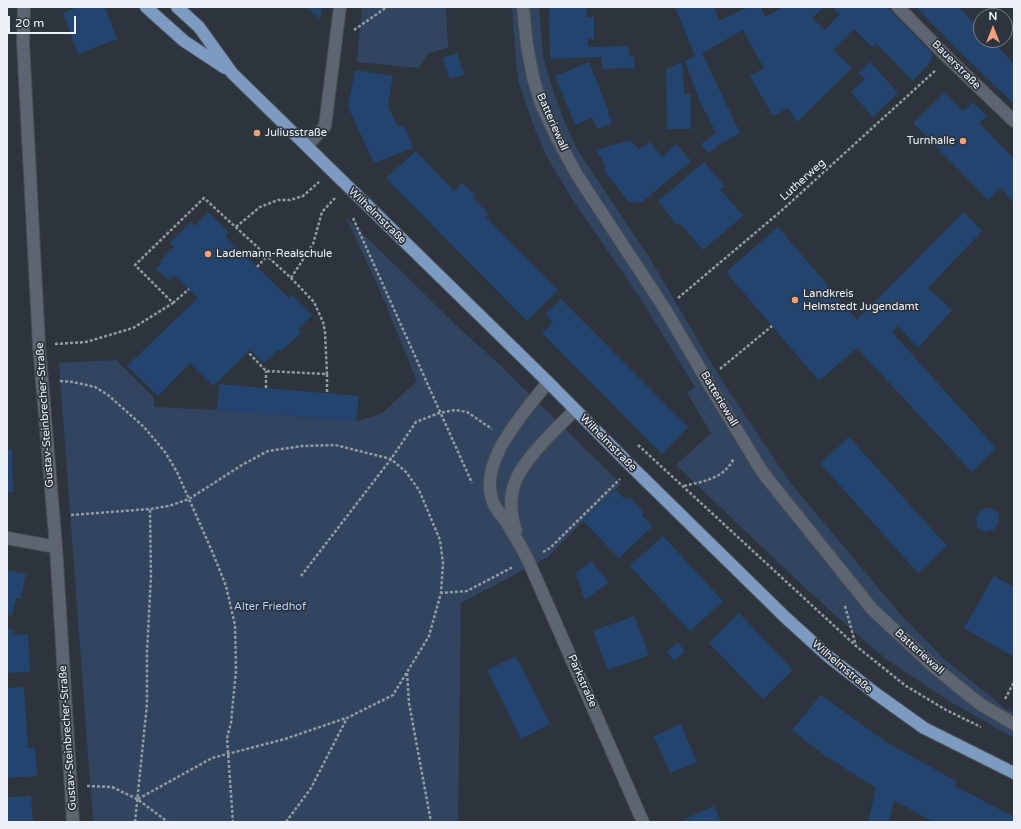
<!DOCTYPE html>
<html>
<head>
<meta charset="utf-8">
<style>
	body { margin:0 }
	#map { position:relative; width:1021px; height:829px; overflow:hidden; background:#2d343e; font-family:"Varela Round",sans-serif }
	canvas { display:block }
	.frame { position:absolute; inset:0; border:8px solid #ecf1f7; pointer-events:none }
	.north { position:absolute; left:973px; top:8px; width:40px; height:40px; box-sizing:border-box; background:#2d343e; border:1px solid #798088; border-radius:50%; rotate:0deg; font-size:11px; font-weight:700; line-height:16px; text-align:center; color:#ecf1f7 }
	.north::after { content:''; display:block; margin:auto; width:14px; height:18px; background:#f1a17c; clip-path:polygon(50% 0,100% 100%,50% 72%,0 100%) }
	.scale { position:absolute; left:8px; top:16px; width:68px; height:18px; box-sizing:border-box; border:2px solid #ecf1f7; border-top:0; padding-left:5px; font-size:12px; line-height:14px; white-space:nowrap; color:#ecf1f7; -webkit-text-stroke:3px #2d343e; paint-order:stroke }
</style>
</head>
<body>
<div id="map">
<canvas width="1021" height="829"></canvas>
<div class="frame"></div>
<div class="north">N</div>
<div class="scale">20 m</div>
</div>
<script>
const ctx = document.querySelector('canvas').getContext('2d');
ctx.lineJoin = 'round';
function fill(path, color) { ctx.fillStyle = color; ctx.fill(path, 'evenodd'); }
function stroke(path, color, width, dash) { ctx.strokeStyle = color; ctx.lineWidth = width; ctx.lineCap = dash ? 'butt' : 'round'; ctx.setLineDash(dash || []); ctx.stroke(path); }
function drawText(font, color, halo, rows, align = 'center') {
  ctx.font = font + ' "Varela Round",sans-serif'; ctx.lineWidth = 3.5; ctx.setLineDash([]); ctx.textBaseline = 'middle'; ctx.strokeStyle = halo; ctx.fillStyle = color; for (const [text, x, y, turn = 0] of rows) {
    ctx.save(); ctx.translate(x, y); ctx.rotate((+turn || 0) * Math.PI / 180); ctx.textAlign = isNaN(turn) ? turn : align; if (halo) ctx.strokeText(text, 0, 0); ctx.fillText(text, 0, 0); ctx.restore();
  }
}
fill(new Path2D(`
	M 362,7 L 446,7 L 448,48 L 429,53 L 418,68 L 357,62 Z
	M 512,7 L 539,7 L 543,56 L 548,74 L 555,96 L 565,123 L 578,151 L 649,257 L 719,376 L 789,481 L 901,615 L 943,658 L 1007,710 L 1014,713 L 1014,738 L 949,701 L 886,659 L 845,624 L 802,585 L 676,465 L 711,433 L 687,393 L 695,387 L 637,293 L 574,202 L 548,159 L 536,132 L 519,84 L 516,64 Z
	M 346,217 L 459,328 L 501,366 L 621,484 L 583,521 L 548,557 L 461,603 L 458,822 L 93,822 L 59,363 L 116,360 L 154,398 L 154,407 L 217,410 L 356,421 L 381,414 L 417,381 L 380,291 Z`), '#314560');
fill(new Path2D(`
	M 78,7 L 105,7 L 117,39 L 78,54 L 63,13 Z
	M 306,7 L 322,7 L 320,19 Z
	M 549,7 L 587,7 L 587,17 L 594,17 L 594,39 L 588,39 L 588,47 L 629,46 L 629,57 L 634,56 L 635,68 L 602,69 L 602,57 L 550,59 Z
	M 675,7 L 714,7 L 719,21 L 748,7 L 761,7 L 765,17 L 783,7 L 824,7 L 812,18 L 825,30 L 840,14 L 832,7 L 887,7 L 932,53 L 932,60 L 913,81 L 876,43 L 872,47 L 854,29 L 833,50 L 852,68 L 797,122 L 788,108 L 773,116 L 750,76 L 764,68 L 743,30 L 702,53 L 740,133 L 722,143 L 708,153 L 701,144 L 716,133 L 720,140 L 700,102 L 685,61 L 695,56 Z
	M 916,7 L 958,7 L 981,29 L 981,40 L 992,40 L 1014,64 L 1014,104 L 966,58 Z
	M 457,53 L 464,75 L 450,79 L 443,58 Z
	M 589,62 L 609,112 L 608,112 L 612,123 L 597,129 L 592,118 L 575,125 L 555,76 Z
	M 682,62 L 684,94 L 691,94 L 691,129 L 667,129 L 666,69 Z
	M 870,62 L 898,93 L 873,117 L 851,92 L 865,79 L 858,73 Z
	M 355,70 L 393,76 L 388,104 L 390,111 L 398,127 L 404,125 L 413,148 L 374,163 L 348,107 Z
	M 945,92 L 963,111 L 973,102 L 987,116 L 979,123 L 1014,159 L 1014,203 L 1001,188 L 988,200 L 913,123 Z
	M 630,140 L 639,149 L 650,142 L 662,157 L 676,144 L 691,161 L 642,202 L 629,202 L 603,169 L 606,166 L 596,150 Z
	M 416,151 L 454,191 L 462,183 L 475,195 L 473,198 L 489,214 L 486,217 L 558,290 L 527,321 L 386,178 Z
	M 704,162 L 725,186 L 720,189 L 743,216 L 703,250 L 680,223 L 677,225 L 658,201 Z
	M 208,212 L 229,232 L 225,236 L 289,298 L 292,295 L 312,315 L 298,329 L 301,333 L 281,351 L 278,350 L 264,363 L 250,350 L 213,386 L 190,363 L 158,396 L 127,366 L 198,298 L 174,275 L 169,280 L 156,269 L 162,263 L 160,261 L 174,247 L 170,243 L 191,222 L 195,226 Z
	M 964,212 L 982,231 L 928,288 L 952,310 L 918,348 L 898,326 L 892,332 L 996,448 L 972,472 L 857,348 L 819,381 L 726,272 L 778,227 L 857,320 Z
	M 561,299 L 688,427 L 662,454 L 542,333 L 553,322 L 545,314 Z
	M 219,384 L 359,396 L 356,421 L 217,410 Z
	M 849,437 L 947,546 L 918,573 L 820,463 Z
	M 12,449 L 13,492 L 7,492 L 7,450 Z
	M 616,490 L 626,500 L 629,497 L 644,513 L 641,515 L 653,526 L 619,558 L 583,521 Z
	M 992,508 L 999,514 L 999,522 L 993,530 L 984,532 L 977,527 L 976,517 L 982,509 Z
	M 663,536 L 723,601 L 690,631 L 630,566 Z
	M 591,561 L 609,582 L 585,600 L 576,573 Z
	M 7,570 L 26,574 L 21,599 L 16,598 L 12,616 L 7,615 Z
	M 994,576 L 1014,587 L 1014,657 L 964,628 Z
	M 739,613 L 793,670 L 763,699 L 709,643 Z
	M 634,616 L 649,655 L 608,670 L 593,631 Z
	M 7,629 L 13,629 L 13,635 L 28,634 L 30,672 L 7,673 Z
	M 678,642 L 685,652 L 674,661 L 667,652 Z
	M 516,656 L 550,724 L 521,739 L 487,670 Z
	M 24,687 L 28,748 L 35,748 L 37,776 L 7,778 L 7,688 Z
	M 821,695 L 886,742 L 956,781 L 955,786 L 1014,817 L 1014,822 L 929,822 L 930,820 L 894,800 L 889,822 L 868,822 L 876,788 L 824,755 L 792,730 Z
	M 681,724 L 697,762 L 670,773 L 654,736 Z
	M 31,796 L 33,822 L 7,822 L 7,797 Z
	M 714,806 L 721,822 L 684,822 L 683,820 Z`), '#23446f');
const minor = new Path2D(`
	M 24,7 L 23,42 L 39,345 L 56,547 L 73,822
	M 523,7 L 527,46 L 533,77 L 541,104 L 558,140 L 577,175 L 665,309 L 716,396 L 763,473 L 872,609 L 934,667 L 980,704 L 1014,724
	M 898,7 L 949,59 L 1014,121
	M 307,146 L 325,126 L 340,7
	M 548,382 C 525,412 477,461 493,502 C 495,508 501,515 505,520 C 513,533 521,546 528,560 L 643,822
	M 516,531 C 511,516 509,500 514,485 C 522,460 556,429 575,410
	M 7,538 L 56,547`);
const major = new Path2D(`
	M 146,7 L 184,41 L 225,68
	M 177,7 L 199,27 L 232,73 L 548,382 L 633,468 L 786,618 L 829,657 L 875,693 L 924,728 L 1014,773`);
stroke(minor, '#494f57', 14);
stroke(major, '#494f57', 14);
stroke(new Path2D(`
	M 354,30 L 387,7
	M 353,218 L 472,483
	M 236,227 L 260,207 L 278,200 L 290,200 L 303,196 L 319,182
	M 257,267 L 267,256
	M 291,278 L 313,244 L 322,212 L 335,198
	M 678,298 L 780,212 L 936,70
	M 173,303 L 189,289
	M 55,344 L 86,342 L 133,328 L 173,303 L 135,265 L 204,198 L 291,278 L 314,302 L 323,322 L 325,332 L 327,374 L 266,371 L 248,352
	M 720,369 L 772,326
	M 327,374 L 327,393
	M 60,381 L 73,382 L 95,387 L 108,395 L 144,427 L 165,452 L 177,472 L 212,551 L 226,586 L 235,625 L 236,670 L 231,723 L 227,738 L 233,822
	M 266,388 L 266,371
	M 638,445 L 856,646 L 906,686 L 946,710 L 981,727
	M 684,486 C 704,481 724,479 734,458
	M 71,515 L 150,509 L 169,506 L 189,499 L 242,465 L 268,451 L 302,446 L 335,445 L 391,459 L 406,472 L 419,490 L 440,540 L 443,563 L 441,593
	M 543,552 L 550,548 L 620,479
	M 301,576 L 391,459 L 416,422 L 439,413 L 455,410 L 467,412 L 492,429
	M 845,606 L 856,646
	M 407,673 L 409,703 L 431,822
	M 1005,699 L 1014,682
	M 87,786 L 112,787 L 137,799 L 168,822
	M 138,799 L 212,758 L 285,739 L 346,718
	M 135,822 L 147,704 L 147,652 L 151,576 L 150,509
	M 286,822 L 311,788 L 347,718 L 393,695 L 429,636 L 441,593 L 467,591 L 513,567`), '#949aa2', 2.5, [3, 2]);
stroke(minor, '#5d6570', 12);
stroke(major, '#7d9ac1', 12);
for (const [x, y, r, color] of [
	[257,133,4,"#f1a17c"],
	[963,141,4,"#f1a17c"],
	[208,254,4,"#f1a17c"],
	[795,300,4,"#f1a17c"]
]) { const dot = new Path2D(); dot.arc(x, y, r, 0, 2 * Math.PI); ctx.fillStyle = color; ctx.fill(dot); stroke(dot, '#2d343e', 1.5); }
drawText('11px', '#ecf1f7', '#2d343e', [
	["Bauerstraße",956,65,45],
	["Batteriewall",552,122,66],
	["Lutherweg",803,180,-42],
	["Wilhelmstraße",377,216,44],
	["Batteriewall",719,399,59],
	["Gustav-Steinbrecher-Straße",45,415,-94],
	["Wilhelmstraße",608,443,45],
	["Batteriewall",919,652,42],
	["Wilhelmstraße",842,667,40],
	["Parkstraße",582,681,66],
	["Gustav-Steinbrecher-Straße",68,738,-94]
]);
drawText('11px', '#ecf1f7', '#2d343e', [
	["Juliusstraße",265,133],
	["Turnhalle",955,141,"right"],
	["Lademann-Realschule",216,254],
	["Landkreis",803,294],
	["Helmstedt Jugendamt",803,307]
], 'left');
drawText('11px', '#b0cff9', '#2d343e', [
	["Alter Friedhof",270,607]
]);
</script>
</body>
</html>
